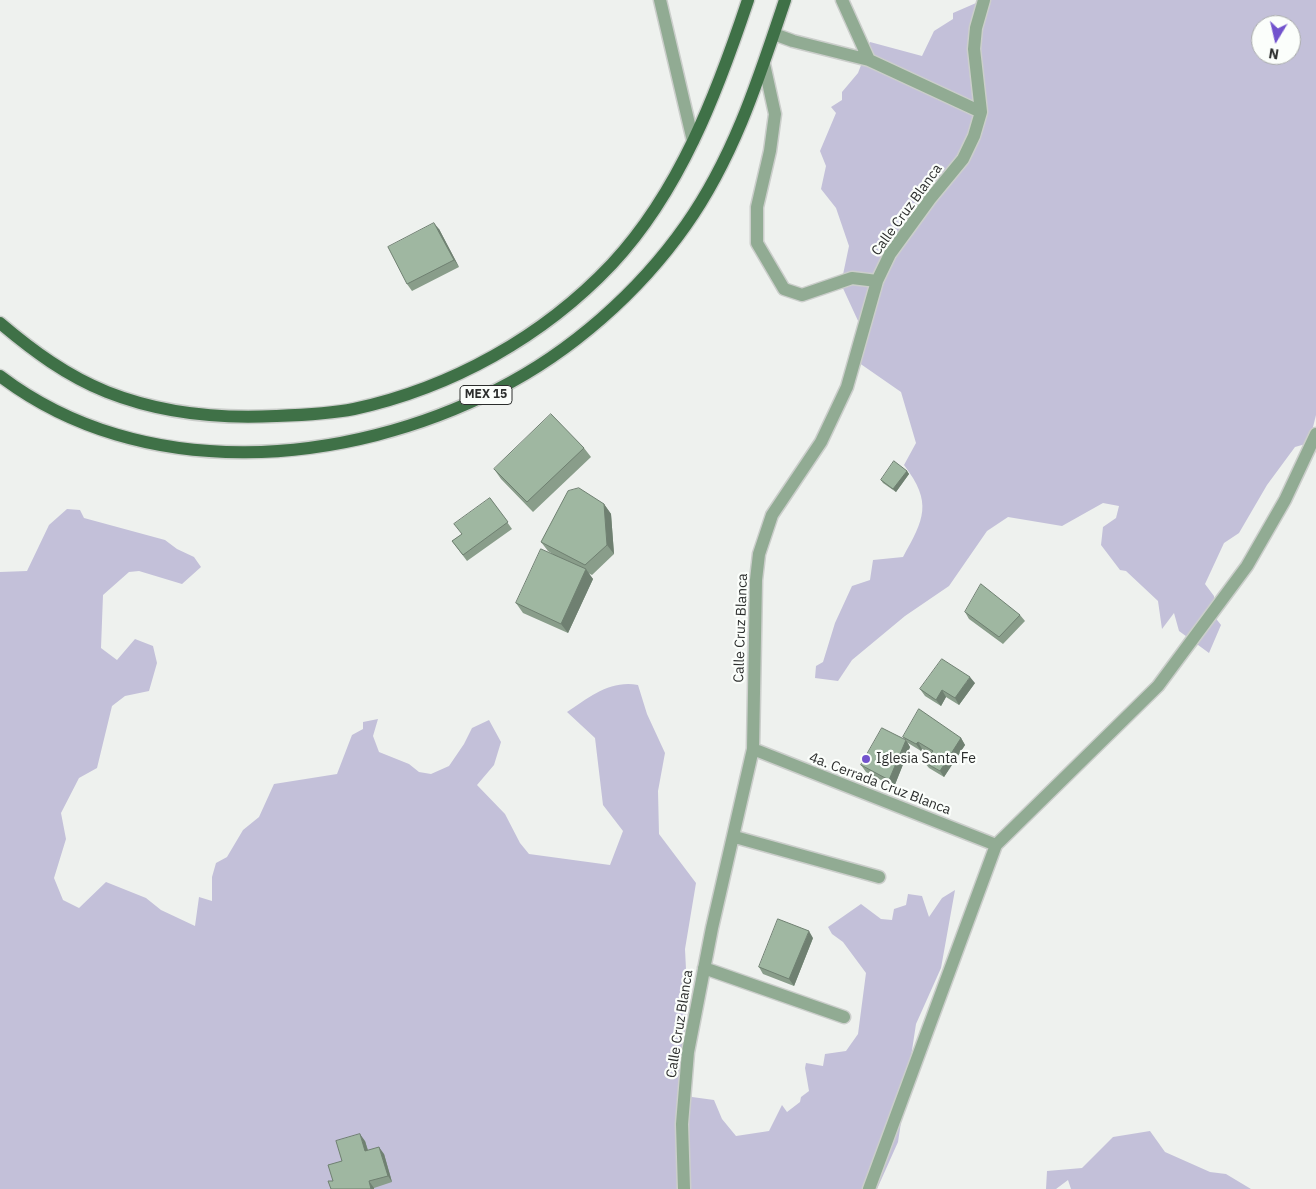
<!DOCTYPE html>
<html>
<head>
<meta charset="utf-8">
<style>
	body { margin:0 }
	#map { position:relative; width:1316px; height:1189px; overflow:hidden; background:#eef1ee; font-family:"IBM Plex Sans",sans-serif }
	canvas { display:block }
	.north { position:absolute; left:1251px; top:15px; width:50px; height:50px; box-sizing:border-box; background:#fbfefb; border:1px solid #a8aba9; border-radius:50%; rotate:189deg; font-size:14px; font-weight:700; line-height:20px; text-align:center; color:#2c2e2d }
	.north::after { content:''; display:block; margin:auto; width:18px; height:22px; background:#7253cd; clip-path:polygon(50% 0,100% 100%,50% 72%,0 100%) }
</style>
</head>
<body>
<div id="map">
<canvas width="1316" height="1189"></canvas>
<div class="north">N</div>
</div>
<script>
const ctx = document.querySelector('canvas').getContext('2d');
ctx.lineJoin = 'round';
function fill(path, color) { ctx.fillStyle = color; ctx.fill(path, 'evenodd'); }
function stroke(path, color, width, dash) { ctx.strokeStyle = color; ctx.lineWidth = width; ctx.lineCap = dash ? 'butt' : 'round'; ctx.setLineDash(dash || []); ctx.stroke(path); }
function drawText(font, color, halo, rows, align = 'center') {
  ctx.font = font + ' "IBM Plex Sans",sans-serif'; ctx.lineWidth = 4.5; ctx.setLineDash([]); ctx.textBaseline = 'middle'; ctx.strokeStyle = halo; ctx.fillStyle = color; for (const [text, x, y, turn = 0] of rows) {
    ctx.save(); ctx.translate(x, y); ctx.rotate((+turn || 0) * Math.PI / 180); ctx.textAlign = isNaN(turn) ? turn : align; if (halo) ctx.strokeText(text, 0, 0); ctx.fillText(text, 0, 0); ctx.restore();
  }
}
fill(new Path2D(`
	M 983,0 L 1316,0 L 1316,415 L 1309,443 L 1295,447 L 1267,485 L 1239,533 L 1224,543 L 1205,584 L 1214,596 L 1214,616 L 1221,625 L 1209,653 L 1179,631 L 1174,613 L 1162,629 L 1158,601 L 1126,571 L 1120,570 L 1101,545 L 1103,527 L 1116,518 L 1119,506 L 1103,503 L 1062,526 L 1008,517 L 987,531 L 949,586 L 905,616 L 852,660 L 838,681 L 815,678 L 816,666 L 823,662 L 835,623 L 852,586 L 870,580 L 873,560 L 903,557 C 924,519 933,503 904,465 L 916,443 L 901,392 L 852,358 L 859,323 L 841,284 L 849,246 L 836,208 L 821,189 L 826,166 L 820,151 L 836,113 L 831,107 L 842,100 L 842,92 L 858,73 L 870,42 L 922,56 L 934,31 L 953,19 L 953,13 ZM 1261,25 L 1291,25 L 1291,55 L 1261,55 Z
	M 67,509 L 80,510 L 84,518 L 165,540 L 177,549 L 194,557 L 201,567 L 182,584 L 139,571 L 129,572 L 103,595 L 101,648 L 117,660 L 135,639 L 153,646 L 157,663 L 149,691 L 125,696 L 112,706 L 97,768 L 79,778 L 61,813 L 66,839 L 54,878 L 63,900 L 79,908 L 106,882 L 146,898 L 161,910 L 195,926 L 199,897 L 212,901 L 212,877 L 216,863 L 227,857 L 243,830 L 259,817 L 274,784 L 337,774 L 352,735 L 363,729 L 363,722 L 378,719 L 373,736 L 379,752 L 409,764 L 419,772 L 431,774 L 449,766 L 464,744 L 472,728 L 489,720 L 501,742 L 494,765 L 477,785 L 505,814 L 520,843 L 529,854 L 610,865 L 623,831 L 603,805 L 595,738 L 567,712 C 590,697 610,680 638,685 L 647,714 L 665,753 L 658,791 L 659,834 L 696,883 L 685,949 L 687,990 L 683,1078 L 692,1097 L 714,1100 L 722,1119 L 736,1136 L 769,1131 L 782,1105 L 787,1112 L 800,1102 L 801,1097 L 809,1091 L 805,1068 L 806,1063 L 823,1066 L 825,1054 L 846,1051 L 858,1034 L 866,973 L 843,942 L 832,934 L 828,927 L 861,904 L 881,919 L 892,920 L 894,909 L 906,905 L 908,894 L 922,896 L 929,917 L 942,898 L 955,890 L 941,968 L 916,1024 L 898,1142 L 877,1189 L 0,1189 L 0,572 L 27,571 L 49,525 Z
	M 1150,1131 L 1165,1152 L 1210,1172 L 1226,1174 L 1251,1189 L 1071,1189 L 1068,1180 L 1056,1189 L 1046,1189 L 1047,1171 L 1082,1168 L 1113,1137 Z`), '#c3c0d9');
const street = new Path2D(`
	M 660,0 L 693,141
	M 842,0 L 869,60
	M 774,34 L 793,41 L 869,60 L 981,112
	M 764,64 L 775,114 L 770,151 L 757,207 L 757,243 L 784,289 L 802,295 L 852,278 L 877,281
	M 753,749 L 996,845
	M 735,837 L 879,877
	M 704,968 L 844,1017
	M 684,1189 L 682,1124 L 688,1052 L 712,928 L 753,749 L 756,580 L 759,554 L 772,515 L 821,442 L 847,387 L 877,281 L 890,254 L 930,199 L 963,159 L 974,136 L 981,112 L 974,49 L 976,28 L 984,0
	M 869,1189 L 996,845 L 1158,686 L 1247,566 L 1285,500 L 1316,434`);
const primary = new Path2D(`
	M 0,323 C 33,351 67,376 107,392 C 160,413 219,419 276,416 C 302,415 329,414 354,409 C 451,388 543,337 612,264 C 680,191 717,93 748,0
	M 0,376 C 142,484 346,467 498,389 C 571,352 639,292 686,225 C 734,157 759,78 785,0`);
stroke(street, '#cbcecb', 15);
stroke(primary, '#cbcecb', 15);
stroke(street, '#91ab93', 12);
stroke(primary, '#3f7147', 12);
fill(new Path2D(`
	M 439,229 L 459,267 L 412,291 L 407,284 Z
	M 584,448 L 591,457 L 533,512 L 501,479 L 494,469 Z
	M 907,471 L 909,474 L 896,492 L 883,483 L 881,480 Z
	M 490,498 L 512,529 L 467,561 L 452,541 L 462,534 Z
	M 604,504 L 611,514 L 614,554 L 592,575 L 588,573 L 593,579 L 568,633 L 523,613 L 516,603 L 554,555 L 548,551 L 541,542 Z
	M 965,612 L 1020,615 L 1025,621 L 1003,644 L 969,619 Z
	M 975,683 L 959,705 L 946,697 L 941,706 L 925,696 L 920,689 Z
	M 903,737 L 961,738 L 965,745 L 944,777 L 929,768 L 924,762 L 931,753 L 922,749 L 921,751 L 908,743 Z
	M 906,740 L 910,747 L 894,787 L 866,772 L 861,765 Z
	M 813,938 L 794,986 L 763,974 L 759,967 Z
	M 365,1141 L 368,1150 L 384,1154 L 392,1182 L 374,1188 L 374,1189 L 331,1189 L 342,1161 Z`), '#899d8a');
fill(new Path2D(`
	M 434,223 L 439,229 L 459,267 L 454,260 Z
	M 907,471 L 909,474 L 896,492 L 893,489 Z
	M 604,504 L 611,514 L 614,554 L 607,545 Z
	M 586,569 L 593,579 L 568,633 L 561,624 Z
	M 970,677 L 975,683 L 959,705 L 955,698 Z
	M 942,690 L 946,697 L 941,706 L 936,700 Z
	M 961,738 L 965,745 L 944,777 L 940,771 Z
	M 906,740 L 910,747 L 894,787 L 889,780 Z
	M 918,742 L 922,749 L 921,751 L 916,744 Z
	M 809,931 L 813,938 L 794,986 L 789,979 Z
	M 360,1134 L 365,1141 L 370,1158 L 365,1151 Z
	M 379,1147 L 384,1154 L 392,1182 L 388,1176 Z
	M 369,1181 L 374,1188 L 374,1189 L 371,1189 Z`), '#6f8071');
const building = new Path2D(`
	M 434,223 L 454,260 L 407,284 L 388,247 Z
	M 551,414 L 584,448 L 527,502 L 494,469 Z
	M 894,461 L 907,471 L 893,489 L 881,480 Z
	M 579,488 L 604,504 L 607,545 L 585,565 L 541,542 L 568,491 Z
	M 490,498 L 508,522 L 463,555 L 452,541 L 462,534 L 454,524 Z
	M 541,549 L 586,569 L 561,624 L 516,603 Z
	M 981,584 L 1020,615 L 999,637 L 965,612 Z
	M 942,659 L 970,677 L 955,698 L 942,690 L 936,700 L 920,689 Z
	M 919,709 L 961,738 L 940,771 L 924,762 L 933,751 L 918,742 L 916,744 L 903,737 Z
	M 882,728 L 906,740 L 889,780 L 861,765 Z
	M 778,919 L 809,931 L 789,979 L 759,967 Z
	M 360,1134 L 365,1151 L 379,1147 L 388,1176 L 369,1181 L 371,1189 L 331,1189 L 328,1181 L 333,1181 L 328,1165 L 342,1161 L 336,1141 Z`);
fill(building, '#9fb7a1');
stroke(building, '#6f8071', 1);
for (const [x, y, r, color] of [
	[866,759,5,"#7253cd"]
]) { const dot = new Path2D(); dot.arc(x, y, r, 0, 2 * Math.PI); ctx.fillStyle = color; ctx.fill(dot); stroke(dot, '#fbfefb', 2); }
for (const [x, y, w] of [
	[486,395,52]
]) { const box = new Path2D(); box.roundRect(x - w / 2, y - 9.5, w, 19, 4); ctx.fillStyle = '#fbfefb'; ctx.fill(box); stroke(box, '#2c2e2d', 1); }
drawText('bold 12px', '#2c2e2d', null, [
	["MEX 15",486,395]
]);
drawText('14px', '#2c2e2d', '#fbfefb', [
	["Calle Cruz Blanca",907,210,-54],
	["Calle Cruz Blanca",741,628,-88],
	["4a. Cerrada Cruz Blanca",880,784,21],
	["Calle Cruz Blanca",680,1024,-81]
]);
drawText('14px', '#2c2e2d', '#fbfefb', [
	["Iglesia Santa Fe",876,759]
], 'left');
</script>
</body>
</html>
